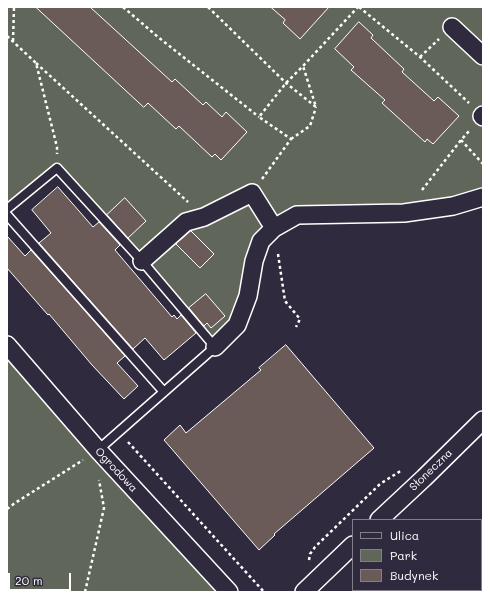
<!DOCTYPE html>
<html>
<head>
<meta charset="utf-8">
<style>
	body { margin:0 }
	#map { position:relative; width:490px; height:599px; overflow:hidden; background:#2f2a3d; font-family:Mali,sans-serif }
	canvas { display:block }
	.frame { position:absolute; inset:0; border:8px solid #fff; pointer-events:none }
	.legend { position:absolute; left:352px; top:519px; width:130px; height:72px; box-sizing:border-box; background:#2f2a3d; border:1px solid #827f8b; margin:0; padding:5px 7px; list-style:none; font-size:12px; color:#fff }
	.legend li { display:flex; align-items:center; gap:8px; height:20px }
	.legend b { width:20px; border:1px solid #827f8b }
	.scale { position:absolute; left:8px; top:573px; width:63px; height:18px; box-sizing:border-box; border:2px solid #fff; border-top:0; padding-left:5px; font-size:12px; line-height:14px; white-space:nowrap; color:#fff; -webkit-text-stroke:3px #2f2a3d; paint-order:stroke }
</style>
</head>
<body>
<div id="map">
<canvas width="490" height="599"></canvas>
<div class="frame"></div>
<ul class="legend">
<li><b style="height:5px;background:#2f2a3d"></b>Ulica</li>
<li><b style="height:11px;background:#606659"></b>Park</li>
<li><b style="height:11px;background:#6a5a58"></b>Budynek</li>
</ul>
<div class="scale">20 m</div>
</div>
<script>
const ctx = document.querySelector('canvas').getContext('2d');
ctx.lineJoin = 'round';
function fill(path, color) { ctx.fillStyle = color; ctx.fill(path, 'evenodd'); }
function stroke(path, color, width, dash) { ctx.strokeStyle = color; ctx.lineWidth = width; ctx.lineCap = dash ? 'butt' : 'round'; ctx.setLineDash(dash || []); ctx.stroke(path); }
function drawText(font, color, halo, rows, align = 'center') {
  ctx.font = font + ' Mali,sans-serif'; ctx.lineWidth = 3.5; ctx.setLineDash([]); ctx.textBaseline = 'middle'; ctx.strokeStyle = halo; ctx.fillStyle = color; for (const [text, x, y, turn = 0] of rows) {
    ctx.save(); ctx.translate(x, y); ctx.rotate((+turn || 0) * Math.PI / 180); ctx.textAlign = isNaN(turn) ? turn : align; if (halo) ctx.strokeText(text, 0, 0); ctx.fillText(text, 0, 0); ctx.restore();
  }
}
fill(new Path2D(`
	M 7,7 L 483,7 L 483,197 L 404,213 L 274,228 L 248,296 L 215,347 L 57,169 L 7,209 Z
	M 7,345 L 229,592 L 7,592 Z`), '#606659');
const building = new Path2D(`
	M 36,7 L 90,7 L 172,82 L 175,79 L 203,105 L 206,102 L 222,117 L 226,112 L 247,132 L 221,160 L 215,154 L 212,157 L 179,126 L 176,129 L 148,103 L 144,107 Z
	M 271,7 L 329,7 L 300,39 L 283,23 L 285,20 Z
	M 359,22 L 373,35 L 371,38 L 404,69 L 402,72 L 434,101 L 438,97 L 459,116 L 433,144 L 427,139 L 425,142 L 382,103 L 385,100 L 351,70 L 354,67 L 335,49 Z
	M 58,187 L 93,227 L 99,222 L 120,245 L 115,250 L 172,317 L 174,315 L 177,319 L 181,315 L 196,333 L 164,360 L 145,338 L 133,349 L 39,243 L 51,233 L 32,210 Z
	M 125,198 L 146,221 L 128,238 L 107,215 Z
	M 191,231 L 214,254 L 200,268 L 176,244 Z
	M 7,236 L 25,256 L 31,250 L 125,356 L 117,363 L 138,386 L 124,399 L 92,365 L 49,314 L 48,315 L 7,268 Z
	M 206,294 L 225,316 L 211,328 L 207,323 L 204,326 L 189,308 Z
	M 286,345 L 374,448 L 274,534 L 275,535 L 259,550 L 164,440 L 180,425 L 186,433 L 261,370 L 259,368 Z`);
fill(building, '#6a5a58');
stroke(building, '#fff', 1);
const service = new Path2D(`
	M 7,209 L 57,168 L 142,261 L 215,347 L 98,450
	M 7,215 L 164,392`);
const minor = new Path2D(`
	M 452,27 L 483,56
	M 483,115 L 482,116 L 483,117
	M 142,261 L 186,222 L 204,217 L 252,193 L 274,228 L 297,215 L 404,213 L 453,206 L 483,197
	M 7,345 L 98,450 L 229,592
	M 215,347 L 237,325 L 248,296 L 254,261 L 261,241 L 274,228
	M 379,520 L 424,478 L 483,420
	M 304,592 L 353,545`);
stroke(service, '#fff', 11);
stroke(minor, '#fff', 20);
stroke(new Path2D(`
	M 123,7 L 158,37 L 259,117
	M 208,7 L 286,83 L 316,107 L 303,66
	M 359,7 L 420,57 L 469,103
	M 7,36 L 36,63 L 57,147 L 57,154
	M 13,41 L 14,7
	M 420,57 L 439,39
	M 36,63 L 188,202
	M 291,139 L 310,126 L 316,107
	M 461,140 L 483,164
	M 262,179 L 291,139 L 259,117 L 286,83 L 303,66 L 358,7
	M 422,190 L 461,140 L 470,130
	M 278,254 L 285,301 L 300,319 L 296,327
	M 128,442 L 264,592
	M 7,509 L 15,503 L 83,460
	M 309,560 L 310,554 L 315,547 L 380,484 L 402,470
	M 85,592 L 104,508 L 99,480`), '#fff', 2.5, [3, 3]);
stroke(service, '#2f2a3d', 8);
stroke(minor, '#2f2a3d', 17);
drawText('11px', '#fff', '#2f2a3d', [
	["Ogrodowa",116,470,47],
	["Słoneczna",431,470,-44]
]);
</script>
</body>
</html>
